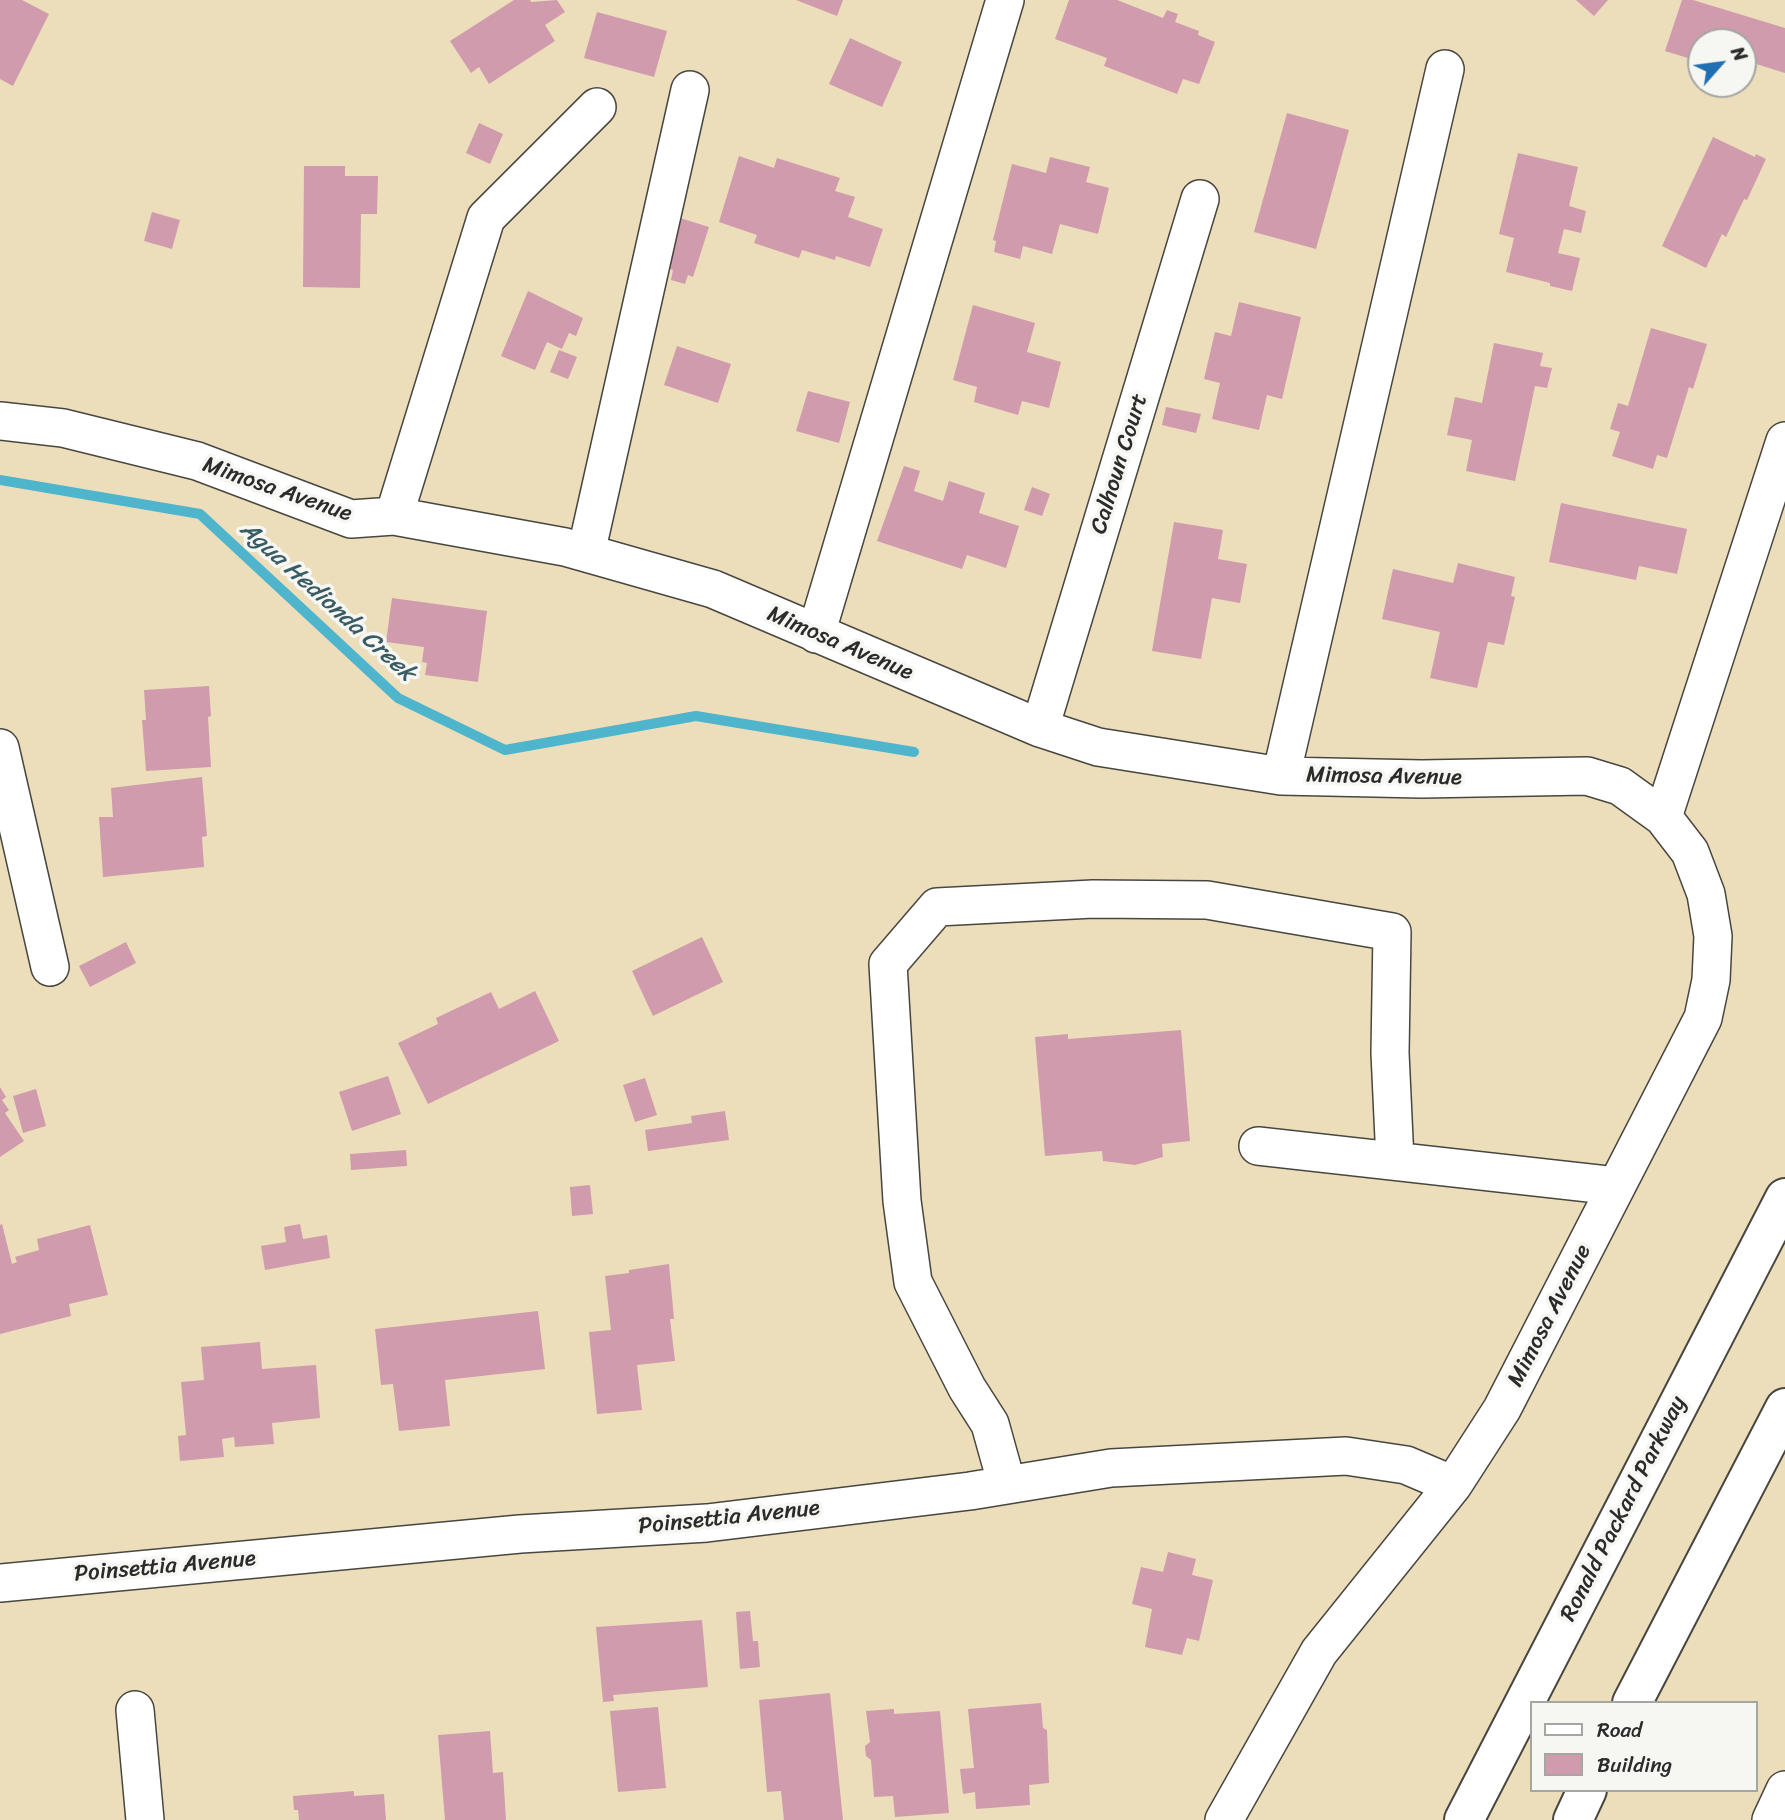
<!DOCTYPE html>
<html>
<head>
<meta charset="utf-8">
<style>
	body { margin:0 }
	#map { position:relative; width:1785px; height:1820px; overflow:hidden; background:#ecdeba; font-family:Sriracha,sans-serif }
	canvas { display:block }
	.legend { position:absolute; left:1530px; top:1701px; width:228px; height:91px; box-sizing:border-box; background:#f6f6f2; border:2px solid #a5a5a2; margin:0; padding:9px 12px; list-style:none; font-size:21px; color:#2b2b2b }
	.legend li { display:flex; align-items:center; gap:14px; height:35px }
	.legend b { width:35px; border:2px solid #a5a5a2 }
	.north { position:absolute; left:1687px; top:28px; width:70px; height:70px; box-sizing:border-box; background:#f6f6f2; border:2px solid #a5a5a2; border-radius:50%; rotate:62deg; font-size:19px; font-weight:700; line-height:28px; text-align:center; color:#2b2b2b }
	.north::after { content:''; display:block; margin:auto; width:24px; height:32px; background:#1f6fb2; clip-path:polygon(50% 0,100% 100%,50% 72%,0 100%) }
</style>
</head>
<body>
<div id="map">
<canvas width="1785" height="1820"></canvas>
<ul class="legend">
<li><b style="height:9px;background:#fff"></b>Road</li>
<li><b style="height:19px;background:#d09bad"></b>Building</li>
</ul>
<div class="north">N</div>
</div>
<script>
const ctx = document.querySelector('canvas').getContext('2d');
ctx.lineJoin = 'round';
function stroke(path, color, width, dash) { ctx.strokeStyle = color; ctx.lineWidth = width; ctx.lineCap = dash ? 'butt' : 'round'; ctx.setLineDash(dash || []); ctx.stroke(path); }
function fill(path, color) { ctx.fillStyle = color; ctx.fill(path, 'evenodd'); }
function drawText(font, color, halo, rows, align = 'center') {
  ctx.font = font + ' Sriracha,sans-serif'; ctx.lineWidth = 7; ctx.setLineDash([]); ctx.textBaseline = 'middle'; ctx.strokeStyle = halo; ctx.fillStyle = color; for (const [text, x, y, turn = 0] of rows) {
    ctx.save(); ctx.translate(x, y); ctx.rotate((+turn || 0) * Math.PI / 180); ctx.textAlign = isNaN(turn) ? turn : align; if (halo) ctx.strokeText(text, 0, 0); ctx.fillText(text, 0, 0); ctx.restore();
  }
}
stroke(new Path2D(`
	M 0,480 L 200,514 L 398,698 L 505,750 L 696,716 L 914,752`), '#4fb5cd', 10);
fill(new Path2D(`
	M 0,0 L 22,0 L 49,14 L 13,86 L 0,79 Z
	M 514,0 L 530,0 L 531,2 L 557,0 L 565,12 L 545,25 L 555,41 L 489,84 L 479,67 L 471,73 L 450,41 Z
	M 796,0 L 843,0 L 837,16 Z
	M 1069,0 L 1117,0 L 1163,18 L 1167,10 L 1178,14 L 1175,22 L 1199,31 L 1198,35 L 1215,42 L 1199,84 L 1183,79 L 1177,94 L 1104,66 L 1107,58 L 1055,39 Z
	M 1576,0 L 1608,0 L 1594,16 Z
	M 1682,0 L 1693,0 L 1785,28 L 1785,73 L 1753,63 L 1751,74 L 1743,72 L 1743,42 L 1701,42 L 1701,62 L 1665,51 Z
	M 597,12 L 667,31 L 654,77 L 584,58 Z
	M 850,38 L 902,62 L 882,107 L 829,84 Z
	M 1287,113 L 1349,130 L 1316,249 L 1254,232 Z
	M 479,123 L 503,134 L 490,164 L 466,153 Z
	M 1713,137 L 1755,157 L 1756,154 L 1766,159 L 1747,200 L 1744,199 L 1726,237 L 1722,234 L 1706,268 L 1662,246 Z
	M 1518,153 L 1578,167 L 1569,206 L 1586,211 L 1581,233 L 1564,229 L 1558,253 L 1580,258 L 1572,291 L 1550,286 L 1550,283 L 1506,272 L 1514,238 L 1499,234 Z
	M 739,156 L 774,168 L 777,158 L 840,178 L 835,191 L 855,197 L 848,217 L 883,229 L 870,267 L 836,256 L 835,260 L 802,250 L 799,258 L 754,243 L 757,235 L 719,222 Z
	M 1050,157 L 1090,167 L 1086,182 L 1109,188 L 1098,234 L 1060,224 L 1052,254 L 1023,246 L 1020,259 L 994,252 L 996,241 L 993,240 L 1012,164 L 1046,173 Z
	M 304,166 L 345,166 L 345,176 L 378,176 L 377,214 L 361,214 L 360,288 L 303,287 Z
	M 152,212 L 180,220 L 172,249 L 144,241 Z
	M 680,218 L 709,227 L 693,277 L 688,275 L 685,284 L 671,280 L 673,270 L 664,267 Z
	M 528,291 L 583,318 L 576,336 L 569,333 L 562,349 L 547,342 L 535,370 L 501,356 Z
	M 1239,302 L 1301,317 L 1282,399 L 1267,395 L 1259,430 L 1212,419 L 1220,383 L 1204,379 L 1215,332 L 1231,336 Z
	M 973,305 L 1035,323 L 1027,352 L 1061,362 L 1049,408 L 1022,401 L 1018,415 L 974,402 L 977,387 L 953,380 Z
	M 1651,328 L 1707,344 L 1693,389 L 1689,387 L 1667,458 L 1657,455 L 1653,469 L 1612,456 L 1620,432 L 1610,429 L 1618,403 L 1628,406 Z
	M 1494,343 L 1543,353 L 1540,366 L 1552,368 L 1547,388 L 1535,386 L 1515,481 L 1466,471 L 1472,440 L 1447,435 L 1455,397 L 1482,403 Z
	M 677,346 L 731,364 L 718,403 L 664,385 Z
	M 559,350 L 577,357 L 568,379 L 550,372 Z
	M 808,391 L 850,402 L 839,443 L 796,431 Z
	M 1166,407 L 1201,414 L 1196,433 L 1162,425 Z
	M 904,466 L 920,471 L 914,491 L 943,501 L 949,481 L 985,493 L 979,513 L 1019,526 L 1006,568 L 967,555 L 962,569 L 877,541 Z
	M 1032,487 L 1050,494 L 1042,516 L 1024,510 Z
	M 1561,503 L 1687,529 L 1677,574 L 1639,566 L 1636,580 L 1549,562 Z
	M 1174,522 L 1223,530 L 1218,559 L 1247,564 L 1240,603 L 1212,598 L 1201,659 L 1152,651 Z
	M 1458,563 L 1515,577 L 1511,596 L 1515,597 L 1504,645 L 1488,642 L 1477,688 L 1430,678 L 1440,632 L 1382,619 L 1393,569 L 1453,583 Z
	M 392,598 L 487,611 L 478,682 L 425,675 L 427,663 L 422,662 L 424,647 L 386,642 Z
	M 209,686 L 211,716 L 208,717 L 211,767 L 146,771 L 142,720 L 146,720 L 144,690 Z
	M 202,777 L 207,836 L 202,837 L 204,867 L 103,877 L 99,817 L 113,817 L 111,788 Z
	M 702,937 L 723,982 L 653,1016 L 632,971 Z
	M 126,942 L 136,963 L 90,987 L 79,966 Z
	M 535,991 L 559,1041 L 428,1104 L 398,1043 L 438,1024 L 436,1018 L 491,992 L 499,1009 Z
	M 1181,1030 L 1190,1141 L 1162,1144 L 1163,1157 L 1135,1165 L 1103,1161 L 1102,1151 L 1045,1156 L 1035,1037 L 1068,1034 L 1068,1039 Z
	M 388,1076 L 401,1114 L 352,1131 L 339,1092 Z
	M 645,1078 L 657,1115 L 635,1122 L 623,1085 Z
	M 0,1087 L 6,1097 L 2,1100 L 9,1110 L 5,1113 L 24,1141 L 0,1157 Z
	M 36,1089 L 46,1126 L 23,1133 L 13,1096 Z
	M 725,1111 L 729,1140 L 648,1151 L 645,1130 L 692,1123 L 691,1116 Z
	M 406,1150 L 407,1166 L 351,1170 L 350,1154 Z
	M 590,1185 L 593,1214 L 572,1216 L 570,1187 Z
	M 2,1224 L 12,1264 L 17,1262 L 15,1257 L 39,1250 L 37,1239 L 90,1225 L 108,1295 L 69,1304 L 71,1316 L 0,1334 L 0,1225 Z
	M 300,1224 L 303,1239 L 327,1235 L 330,1258 L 265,1270 L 261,1246 L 286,1242 L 284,1227 Z
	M 669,1264 L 674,1319 L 670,1319 L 675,1361 L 637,1365 L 642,1410 L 597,1414 L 589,1332 L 611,1330 L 605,1276 L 629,1273 L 629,1270 Z
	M 538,1311 L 545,1369 L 445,1380 L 450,1426 L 399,1431 L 393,1384 L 381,1385 L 375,1329 Z
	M 260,1342 L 262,1369 L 316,1365 L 320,1418 L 272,1423 L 274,1444 L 235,1447 L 234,1437 L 222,1439 L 224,1457 L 180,1461 L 178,1436 L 186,1435 L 181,1382 L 204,1380 L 201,1347 Z
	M 1168,1552 L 1196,1559 L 1192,1575 L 1213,1580 L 1199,1641 L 1187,1638 L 1182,1655 L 1145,1647 L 1152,1609 L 1132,1604 L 1141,1567 L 1163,1572 Z
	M 750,1611 L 753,1641 L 758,1641 L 760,1667 L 740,1669 L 736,1612 Z
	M 702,1620 L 708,1687 L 613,1695 L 614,1701 L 603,1702 L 596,1627 Z
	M 830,1693 L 843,1820 L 784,1820 L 781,1791 L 767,1792 L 759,1700 Z
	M 1041,1703 L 1043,1728 L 1047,1730 L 1049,1783 L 1029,1785 L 1030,1805 L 976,1809 L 975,1792 L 963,1794 L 960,1769 L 974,1768 L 968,1709 Z
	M 658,1707 L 666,1788 L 618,1792 L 610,1711 Z
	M 894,1709 L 894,1714 L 940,1711 L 949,1813 L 895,1817 L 893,1796 L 874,1797 L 871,1760 L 866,1756 L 865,1746 L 870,1742 L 866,1711 Z
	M 490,1731 L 493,1773 L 503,1772 L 506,1820 L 445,1820 L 438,1735 Z
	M 354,1791 L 354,1796 L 384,1794 L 386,1820 L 299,1820 L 298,1810 L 294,1810 L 293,1796 Z`), '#d09bad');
const minor = new Path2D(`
	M 0,421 L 63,428 L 197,461 L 351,519 L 394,516 L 565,547 L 713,589 L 1040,728 L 1098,747 L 1281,776 L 1422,779 L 1587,776 L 1620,786 L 1663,817 L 1690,852 L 1706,894 L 1713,936 L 1711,980 L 1703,1018 L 1502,1409 L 1453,1485 L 1319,1652 L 1224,1820
	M 394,516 L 486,218 L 597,107
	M 586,553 L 690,90
	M 816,634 L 1005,0
	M 1040,728 L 1200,199
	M 0,748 L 50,967
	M 1281,776 L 1445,69
	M 1663,817 L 1785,441
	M 1258,1146 L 1616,1186
	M 1007,1485 L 990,1424 L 967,1388 L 913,1282 L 902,1201 L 888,964 L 937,907 L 1093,899 L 1207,900 L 1392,932 L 1390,1053 L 1395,1161
	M 0,1583 L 520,1534 L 707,1523 L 970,1491 L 1111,1468 L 1346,1456 L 1406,1465 L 1453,1485
	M 135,1710 L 145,1820
	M 1771,1820 L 1785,1790`);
const highway = new Path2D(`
	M 1632,1703 L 1785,1408
	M 1464,1820 L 1785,1198
	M 1573,1820 L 1587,1790`);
stroke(minor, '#484640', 40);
stroke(highway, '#484640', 42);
stroke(minor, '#fff', 37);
stroke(highway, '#fff', 38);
drawText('23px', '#2b2b2b', '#f6f6f2', [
	["Calhoun Court",1120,464,-73],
	["Mimosa Avenue",277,490,19],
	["Mimosa Avenue",840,644,23],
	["Mimosa Avenue",1384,777,1],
	["Mimosa Avenue",1550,1316,-63],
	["Ronald Packard Parkway",1624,1509,-63],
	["Poinsettia Avenue",729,1518,-6],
	["Poinsettia Avenue",165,1567,-5]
]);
drawText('italic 24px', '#385b64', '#f6f6f2', [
	["Agua Hedionda Creek",327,602,42]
]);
</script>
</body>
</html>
